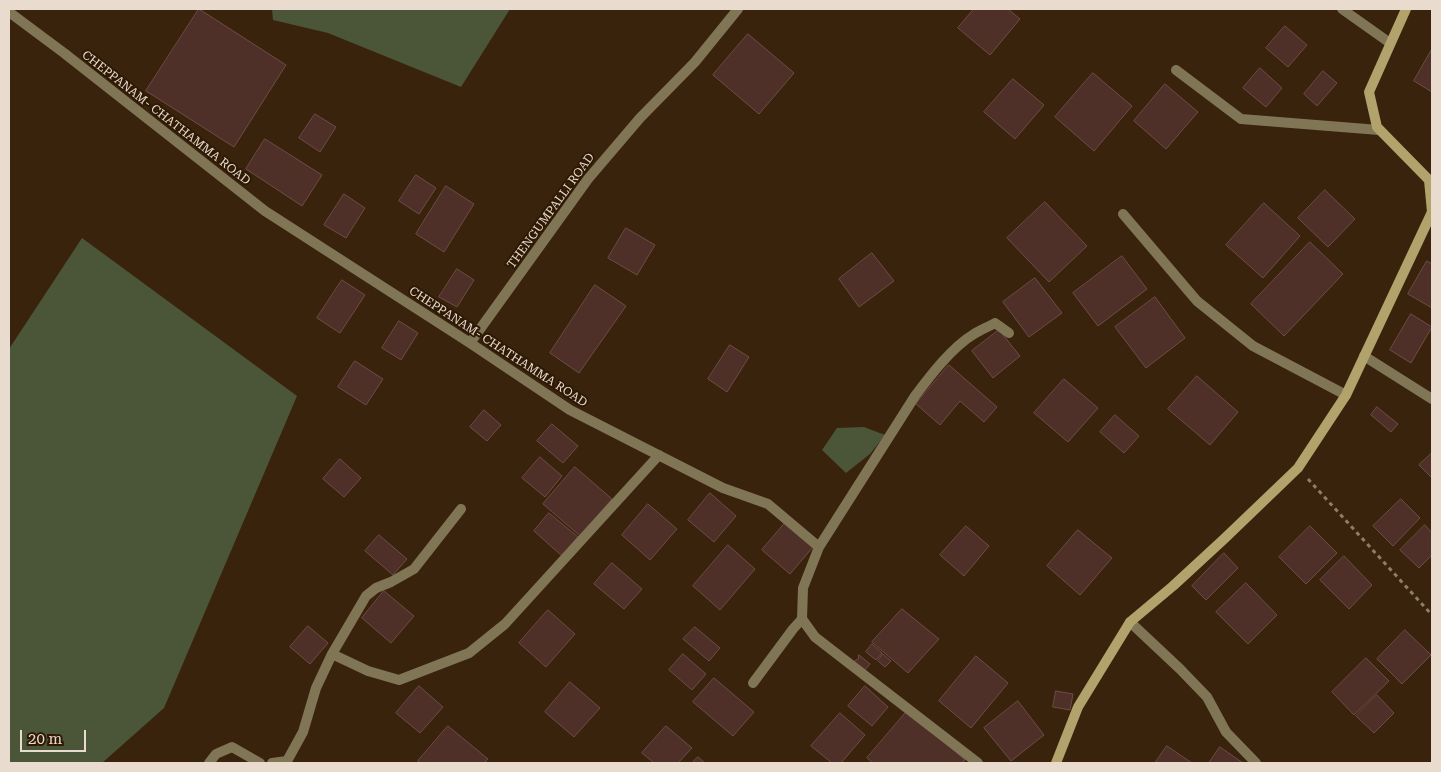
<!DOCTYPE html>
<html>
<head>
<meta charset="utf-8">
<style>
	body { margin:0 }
	#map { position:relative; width:1441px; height:772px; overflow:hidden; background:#39230d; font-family:"Roboto Serif",serif }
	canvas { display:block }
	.frame { position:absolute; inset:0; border:10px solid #e9dbce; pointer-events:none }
	.scale { position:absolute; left:20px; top:730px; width:66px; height:22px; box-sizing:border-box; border:2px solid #e9dbce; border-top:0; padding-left:6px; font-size:15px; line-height:18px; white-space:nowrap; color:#e9dbce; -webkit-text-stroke:4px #2e1904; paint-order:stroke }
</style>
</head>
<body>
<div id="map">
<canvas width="1441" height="772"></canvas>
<div class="frame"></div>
<div class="scale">20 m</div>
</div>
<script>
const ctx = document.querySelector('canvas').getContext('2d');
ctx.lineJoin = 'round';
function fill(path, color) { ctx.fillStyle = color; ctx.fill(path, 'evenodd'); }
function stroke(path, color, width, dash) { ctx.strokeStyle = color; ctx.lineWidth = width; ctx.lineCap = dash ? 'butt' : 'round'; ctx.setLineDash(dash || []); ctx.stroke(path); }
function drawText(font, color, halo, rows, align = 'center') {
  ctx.font = font + ' "Roboto Serif",serif'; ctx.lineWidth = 4; ctx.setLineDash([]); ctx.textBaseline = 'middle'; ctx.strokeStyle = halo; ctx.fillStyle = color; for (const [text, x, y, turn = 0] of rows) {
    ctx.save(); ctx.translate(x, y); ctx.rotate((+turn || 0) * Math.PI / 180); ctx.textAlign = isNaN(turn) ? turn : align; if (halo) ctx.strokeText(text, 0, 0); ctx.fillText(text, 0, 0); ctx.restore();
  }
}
fill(new Path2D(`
	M 272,9 L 510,9 L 461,87 L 328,33 L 273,20 Z
	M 82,238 L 297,396 L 164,708 L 102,763 L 9,763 L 9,349 Z
	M 864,427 L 885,435 L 870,454 L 846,473 L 822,450 L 837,428 Z`), '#4b5638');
const building = new Path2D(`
	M 199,9 L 286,65 L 234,147 L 146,91 Z
	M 974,9 L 1008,9 L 1020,19 L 990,55 L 958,28 Z
	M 1285,26 L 1307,45 L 1288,67 L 1266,48 Z
	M 748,34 L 794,73 L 759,114 L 713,75 Z
	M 1432,49 L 1432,92 L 1414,81 Z
	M 1260,68 L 1282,88 L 1266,107 L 1243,88 Z
	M 1323,71 L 1337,83 L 1317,106 L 1304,94 Z
	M 1093,73 L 1132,106 L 1094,151 L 1055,117 Z
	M 1013,79 L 1044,105 L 1015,139 L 984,112 Z
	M 1165,84 L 1198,112 L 1166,149 L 1134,121 Z
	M 315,114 L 336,127 L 320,152 L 299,138 Z
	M 265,139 L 322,175 L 302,206 L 246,169 Z
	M 416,175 L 436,188 L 419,214 L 399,201 Z
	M 446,186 L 474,204 L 444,252 L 416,234 Z
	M 1325,190 L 1355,219 L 1328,247 L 1298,218 Z
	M 344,194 L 365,208 L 346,238 L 324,225 Z
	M 1045,202 L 1087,246 L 1049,282 L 1007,238 Z
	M 1264,203 L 1300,236 L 1263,278 L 1226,245 Z
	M 626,228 L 655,245 L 637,275 L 608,258 Z
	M 1310,242 L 1343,274 L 1284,336 L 1251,304 Z
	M 872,253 L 894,281 L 859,307 L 839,279 Z
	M 1122,256 L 1147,289 L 1098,326 L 1073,293 Z
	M 1427,261 L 1432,264 L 1432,308 L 1408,294 Z
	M 457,269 L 474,280 L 457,307 L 439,297 Z
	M 1035,278 L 1062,313 L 1029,337 L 1003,302 Z
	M 342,280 L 365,295 L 340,333 L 317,318 Z
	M 595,285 L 626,306 L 579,373 L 550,353 Z
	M 1155,297 L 1185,338 L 1146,368 L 1115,327 Z
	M 1411,314 L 1432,327 L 1411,363 L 1390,350 Z
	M 399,321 L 418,333 L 401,360 L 382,348 Z
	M 999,330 L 1020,356 L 993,378 L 972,351 Z
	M 730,345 L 749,357 L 727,392 L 708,379 Z
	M 355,361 L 383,379 L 366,405 L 338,387 Z
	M 949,365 L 997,407 L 984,422 L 960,401 L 940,425 L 916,404 Z
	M 1197,376 L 1238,412 L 1210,445 L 1168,409 Z
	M 1064,379 L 1098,408 L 1068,442 L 1034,413 Z
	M 1377,407 L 1398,424 L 1391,432 L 1371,415 Z
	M 484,410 L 501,425 L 487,441 L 470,427 Z
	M 1115,415 L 1139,436 L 1124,453 L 1100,432 Z
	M 552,424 L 578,446 L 563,463 L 537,441 Z
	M 1432,453 L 1432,478 L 1419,465 Z
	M 540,457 L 562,476 L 545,497 L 522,478 Z
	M 340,459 L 361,478 L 344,497 L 323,479 Z
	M 575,467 L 612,499 L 580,536 L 543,504 Z
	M 710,493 L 736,516 L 714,542 L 688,520 Z
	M 1401,499 L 1420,518 L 1393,546 L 1373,526 Z
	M 648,504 L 677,529 L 650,560 L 622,535 Z
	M 549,513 L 578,537 L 562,556 L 534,531 Z
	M 785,523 L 813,547 L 790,574 L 762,550 Z
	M 1425,525 L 1432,533 L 1432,555 L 1419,568 L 1400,550 Z
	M 966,526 L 989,546 L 964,576 L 940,555 Z
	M 1310,526 L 1337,553 L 1306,584 L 1279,557 Z
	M 1078,530 L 1112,558 L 1080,595 L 1047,566 Z
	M 379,535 L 407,559 L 393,575 L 365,551 Z
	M 728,545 L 755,569 L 720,610 L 693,586 Z
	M 1224,553 L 1238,568 L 1206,600 L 1192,586 Z
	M 1344,556 L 1372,585 L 1349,609 L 1320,580 Z
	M 612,563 L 642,589 L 624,609 L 594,584 Z
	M 1246,583 L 1277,615 L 1248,644 L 1216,612 Z
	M 384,591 L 414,616 L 391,643 L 362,618 Z
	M 902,609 L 939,639 L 908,673 L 872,642 Z
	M 548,610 L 575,634 L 546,667 L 519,643 Z
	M 308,626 L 328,643 L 310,664 L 290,647 Z
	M 695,627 L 720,648 L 709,661 L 683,639 Z
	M 1405,630 L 1431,655 L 1402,684 L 1377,659 Z
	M 872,644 L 882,653 L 876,660 L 866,652 Z
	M 683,654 L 706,674 L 692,690 L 669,670 Z
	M 883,654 L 891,661 L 885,667 L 878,661 Z
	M 859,655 L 870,664 L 864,671 L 853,662 L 858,659 Z
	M 976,656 L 1008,683 L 971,728 L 939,701 Z
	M 1366,658 L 1389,681 L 1354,715 L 1332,692 Z
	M 714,678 L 754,712 L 733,736 L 693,702 Z
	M 570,682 L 600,708 L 574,737 L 545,712 Z
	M 419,686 L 443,707 L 420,733 L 396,713 Z
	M 865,686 L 888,707 L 872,726 L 848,706 Z
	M 1056,691 L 1073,694 L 1070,710 L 1053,707 Z
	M 1377,695 L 1394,713 L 1374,733 L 1356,716 Z
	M 1018,701 L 1044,735 L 1011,761 L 984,728 Z
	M 908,710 L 965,760 L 962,763 L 873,763 L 867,758 Z
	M 840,713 L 865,735 L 841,763 L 832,763 L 811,746 Z
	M 448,726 L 488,759 L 484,763 L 421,763 L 418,761 Z
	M 666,726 L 692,748 L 678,763 L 654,763 L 642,753 Z
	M 1167,746 L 1192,763 L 1155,763 Z
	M 1220,747 L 1243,763 L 1209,763 Z
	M 698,757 L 705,763 L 692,763 Z`);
fill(building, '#4f3029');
stroke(building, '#6e4d45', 1);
stroke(new Path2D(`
	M 1308,479 L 1432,615`), '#8f7d6b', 3, [4, 4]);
stroke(new Path2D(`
	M 1342,9 L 1390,43
	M 753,683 L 793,629 L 802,619`), '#807655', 10);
stroke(new Path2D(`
	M 9,12 L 64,53 L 265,211 L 470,343 L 570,410 L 723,488 L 768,504 L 819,547 L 803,588 L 802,619 L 815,637 L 978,763
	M 1176,70 L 1241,119 L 1379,130
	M 1123,214 L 1197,301 L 1253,346 L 1346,395
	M 470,343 L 588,179 L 640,118 L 695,62 L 738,9
	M 1364,356 L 1432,399
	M 819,547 L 915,396 C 930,376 952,347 974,334 C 980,330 988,327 995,323 L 1009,333
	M 1130,622 L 1180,669 L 1207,697 L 1226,732 L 1256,763
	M 332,654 L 368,671 L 399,680 L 469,653 L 505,624 L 659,455
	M 209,763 L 216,754 L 232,747 L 260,763
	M 272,763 L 287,761 L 303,732 L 316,688 L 332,654 L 366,596 L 376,588 L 391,582 L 414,569 L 461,509`), '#807655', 10);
stroke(new Path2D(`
	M 1056,763 L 1078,707 L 1130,622 L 1173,586 L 1224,539 L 1298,468 L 1346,395 L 1432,212 L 1429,180 L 1377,127 L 1369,92 L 1406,9`), '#b2a26c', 10);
drawText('12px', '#e9dbce', '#2e1904', [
	["CHEPPANAM- CHATHAMMA ROAD",166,118,38],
	["THENGUMPALLI ROAD",551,211,-54],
	["CHEPPANAM- CHATHAMMA ROAD",498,347,33]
]);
</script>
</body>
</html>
